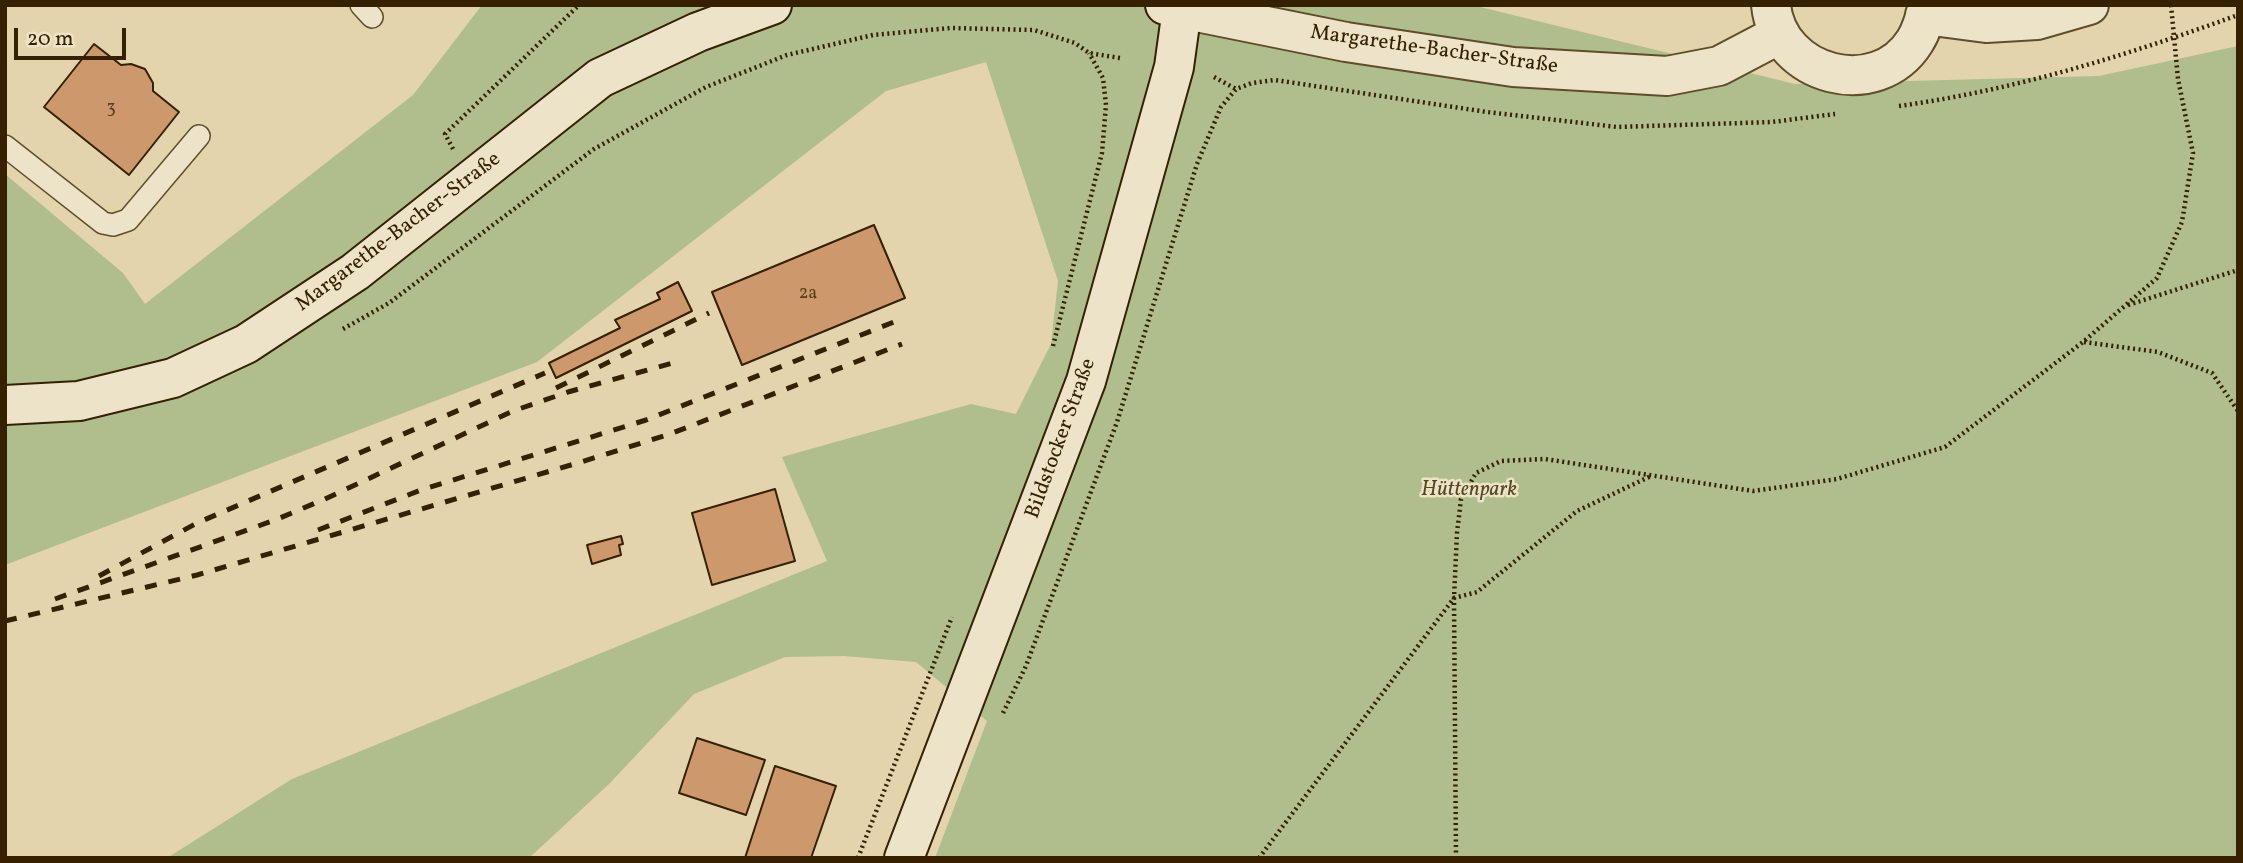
<!DOCTYPE html>
<html>
<head>
<meta charset="utf-8">
<style>
	body { margin:0 }
	#map { position:relative; width:2243px; height:863px; overflow:hidden; background:#e3d4ab; font-family:Vollkorn,serif }
	canvas { display:block }
	.frame { position:absolute; inset:0; border:7px solid #352000; pointer-events:none }
	.scale { position:absolute; left:14px; top:28px; width:112px; height:32px; box-sizing:border-box; border:4px solid #352000; border-top:0; padding-left:9px; font-size:21px; line-height:24px; white-space:nowrap; color:#352000; -webkit-text-stroke:5px #ede3c8; paint-order:stroke }
</style>
</head>
<body>
<div id="map">
<canvas width="2243" height="863"></canvas>
<div class="frame"></div>
<div class="scale">20 m</div>
</div>
<script>
const ctx = document.querySelector('canvas').getContext('2d');
ctx.lineJoin = 'round';
function fill(path, color) { ctx.fillStyle = color; ctx.fill(path, 'evenodd'); }
function stroke(path, color, width, dash) { ctx.strokeStyle = color; ctx.lineWidth = width; ctx.lineCap = dash ? 'butt' : 'round'; ctx.setLineDash(dash || []); ctx.stroke(path); }
function drawText(font, color, halo, rows, align = 'center') {
  ctx.font = font + ' Vollkorn,serif'; ctx.lineWidth = 5; ctx.setLineDash([]); ctx.textBaseline = 'middle'; ctx.strokeStyle = halo; ctx.fillStyle = color; for (const [text, x, y, turn = 0] of rows) {
    ctx.save(); ctx.translate(x, y); ctx.rotate((+turn || 0) * Math.PI / 180); ctx.textAlign = isNaN(turn) ? turn : align; if (halo) ctx.strokeText(text, 0, 0); ctx.fillText(text, 0, 0); ctx.restore();
  }
}
fill(new Path2D(`
	M 482,5 L 1472,5 L 1795,84 L 2099,76 L 2238,46 L 2238,858 L 935,858 L 987,721 L 916,662 L 844,656 L 785,657 L 694,694 L 609,784 L 529,858 L 167,858 L 292,779 L 827,561 L 782,457 L 971,404 L 1016,414 L 1051,344 L 1058,281 L 986,62 L 886,91 L 537,362 L 5,565 L 5,174 L 123,273 L 145,304 L 413,95 Z`), '#afbe8c');
const building = new Path2D(`
	M 94,44 L 121,65 L 131,64 L 145,69 L 153,83 L 153,91 L 179,112 L 129,175 L 44,107 Z
	M 874,225 L 905,298 L 742,365 L 712,292 Z
	M 678,282 L 692,311 L 556,378 L 549,363 L 620,328 L 615,320 L 660,299 L 657,293 Z
	M 775,489 L 795,561 L 712,585 L 692,513 Z
	M 621,536 L 623,544 L 619,545 L 621,555 L 592,564 L 587,545 Z
	M 697,738 L 765,760 L 746,815 L 679,793 Z
	M 775,766 L 836,786 L 811,858 L 745,858 Z`);
fill(building, '#cc986c');
stroke(building, '#352000', 2);
const service = new Path2D(`
	M 361,5 L 372,17
	M 5,146 L 103,223 L 113,225 L 128,220 L 199,136`);
const tertiary = new Path2D(`
	M 1771,5 C 1778,76 1877,102 1915,41 C 1922,30 1925,18 1928,5
	M 1182,9 L 1346,42 L 1513,67 L 1667,76 L 1719,66 L 1780,34
	M 1925,15 L 1986,23 L 2037,20 L 2089,5`);
const secondary = new Path2D(`
	M 5,405 L 79,401 L 173,378 L 246,344 L 355,272 L 600,78 L 698,32 L 772,5
	M 904,858 L 1086,381 L 1174,67 L 1182,9 L 1165,5`);
stroke(service, '#604d2b', 24);
stroke(tertiary, '#604d2b', 42);
stroke(secondary, '#352000', 42);
stroke(new Path2D(`
	M 1214,77 L 1236,89
	M 1899,106 C 2015,90 2128,55 2238,15
	M 453,149 L 445,134 L 579,5
	M 2128,305 L 2238,270
	M 343,329 L 389,303 L 594,149 L 706,87 L 787,55 L 873,35 L 951,28 L 1034,30 L 1075,43 L 1089,53 L 1120,58
	M 2084,342 L 2158,352 L 2212,373 L 2238,411
	M 1053,346 L 1102,153 L 1106,105 L 1103,78 L 1089,53
	M 1003,713 L 1026,666 L 1117,422 L 1197,164 L 1221,107 L 1236,89 L 1252,83 L 1275,80 L 1487,112 L 1617,127 L 1772,122 L 1835,114
	M 858,858 L 952,617
	M 1259,858 L 1454,598 L 1477,592 L 1577,511 L 1651,476
	M 1456,858 L 1454,598 L 1457,533 L 1461,499 L 1476,473 L 1501,461 L 1545,459 L 1753,491 L 1837,479 L 1945,447 L 2083,342 L 2157,278 L 2182,222 L 2193,153 L 2178,79 L 2171,5`), '#352000', 4.5, [2, 3.5]);
stroke(service, '#ede3c8', 21);
stroke(tertiary, '#ede3c8', 38);
stroke(secondary, '#ede3c8', 38);
stroke(new Path2D(`
	M 556,388 L 709,313
	M 318,530 L 421,490 L 646,420 L 904,318
	M 99,576 L 197,523 L 545,373
	M 55,599 L 275,520 L 325,499 L 513,411 L 568,392 L 680,361
	M 5,621 L 197,575 L 581,462 L 670,434 L 902,344`), '#352000', 5, [12, 12]);
drawText('18px', '#5b3e1b', null, [
	["3",111,110],
	["2a",808,295]
]);
drawText('21px', '#352000', '#ede3c8', [
	["Margarethe-Bacher-Straße",1434,51,8],
	["Margarethe-Bacher-Straße",399,233,-37],
	["Bildstocker Straße",1062,439,-70]
]);
drawText('italic 21px', '#544823', '#ede3c8', [
	["Hüttenpark",1469,491]
]);
</script>
</body>
</html>
